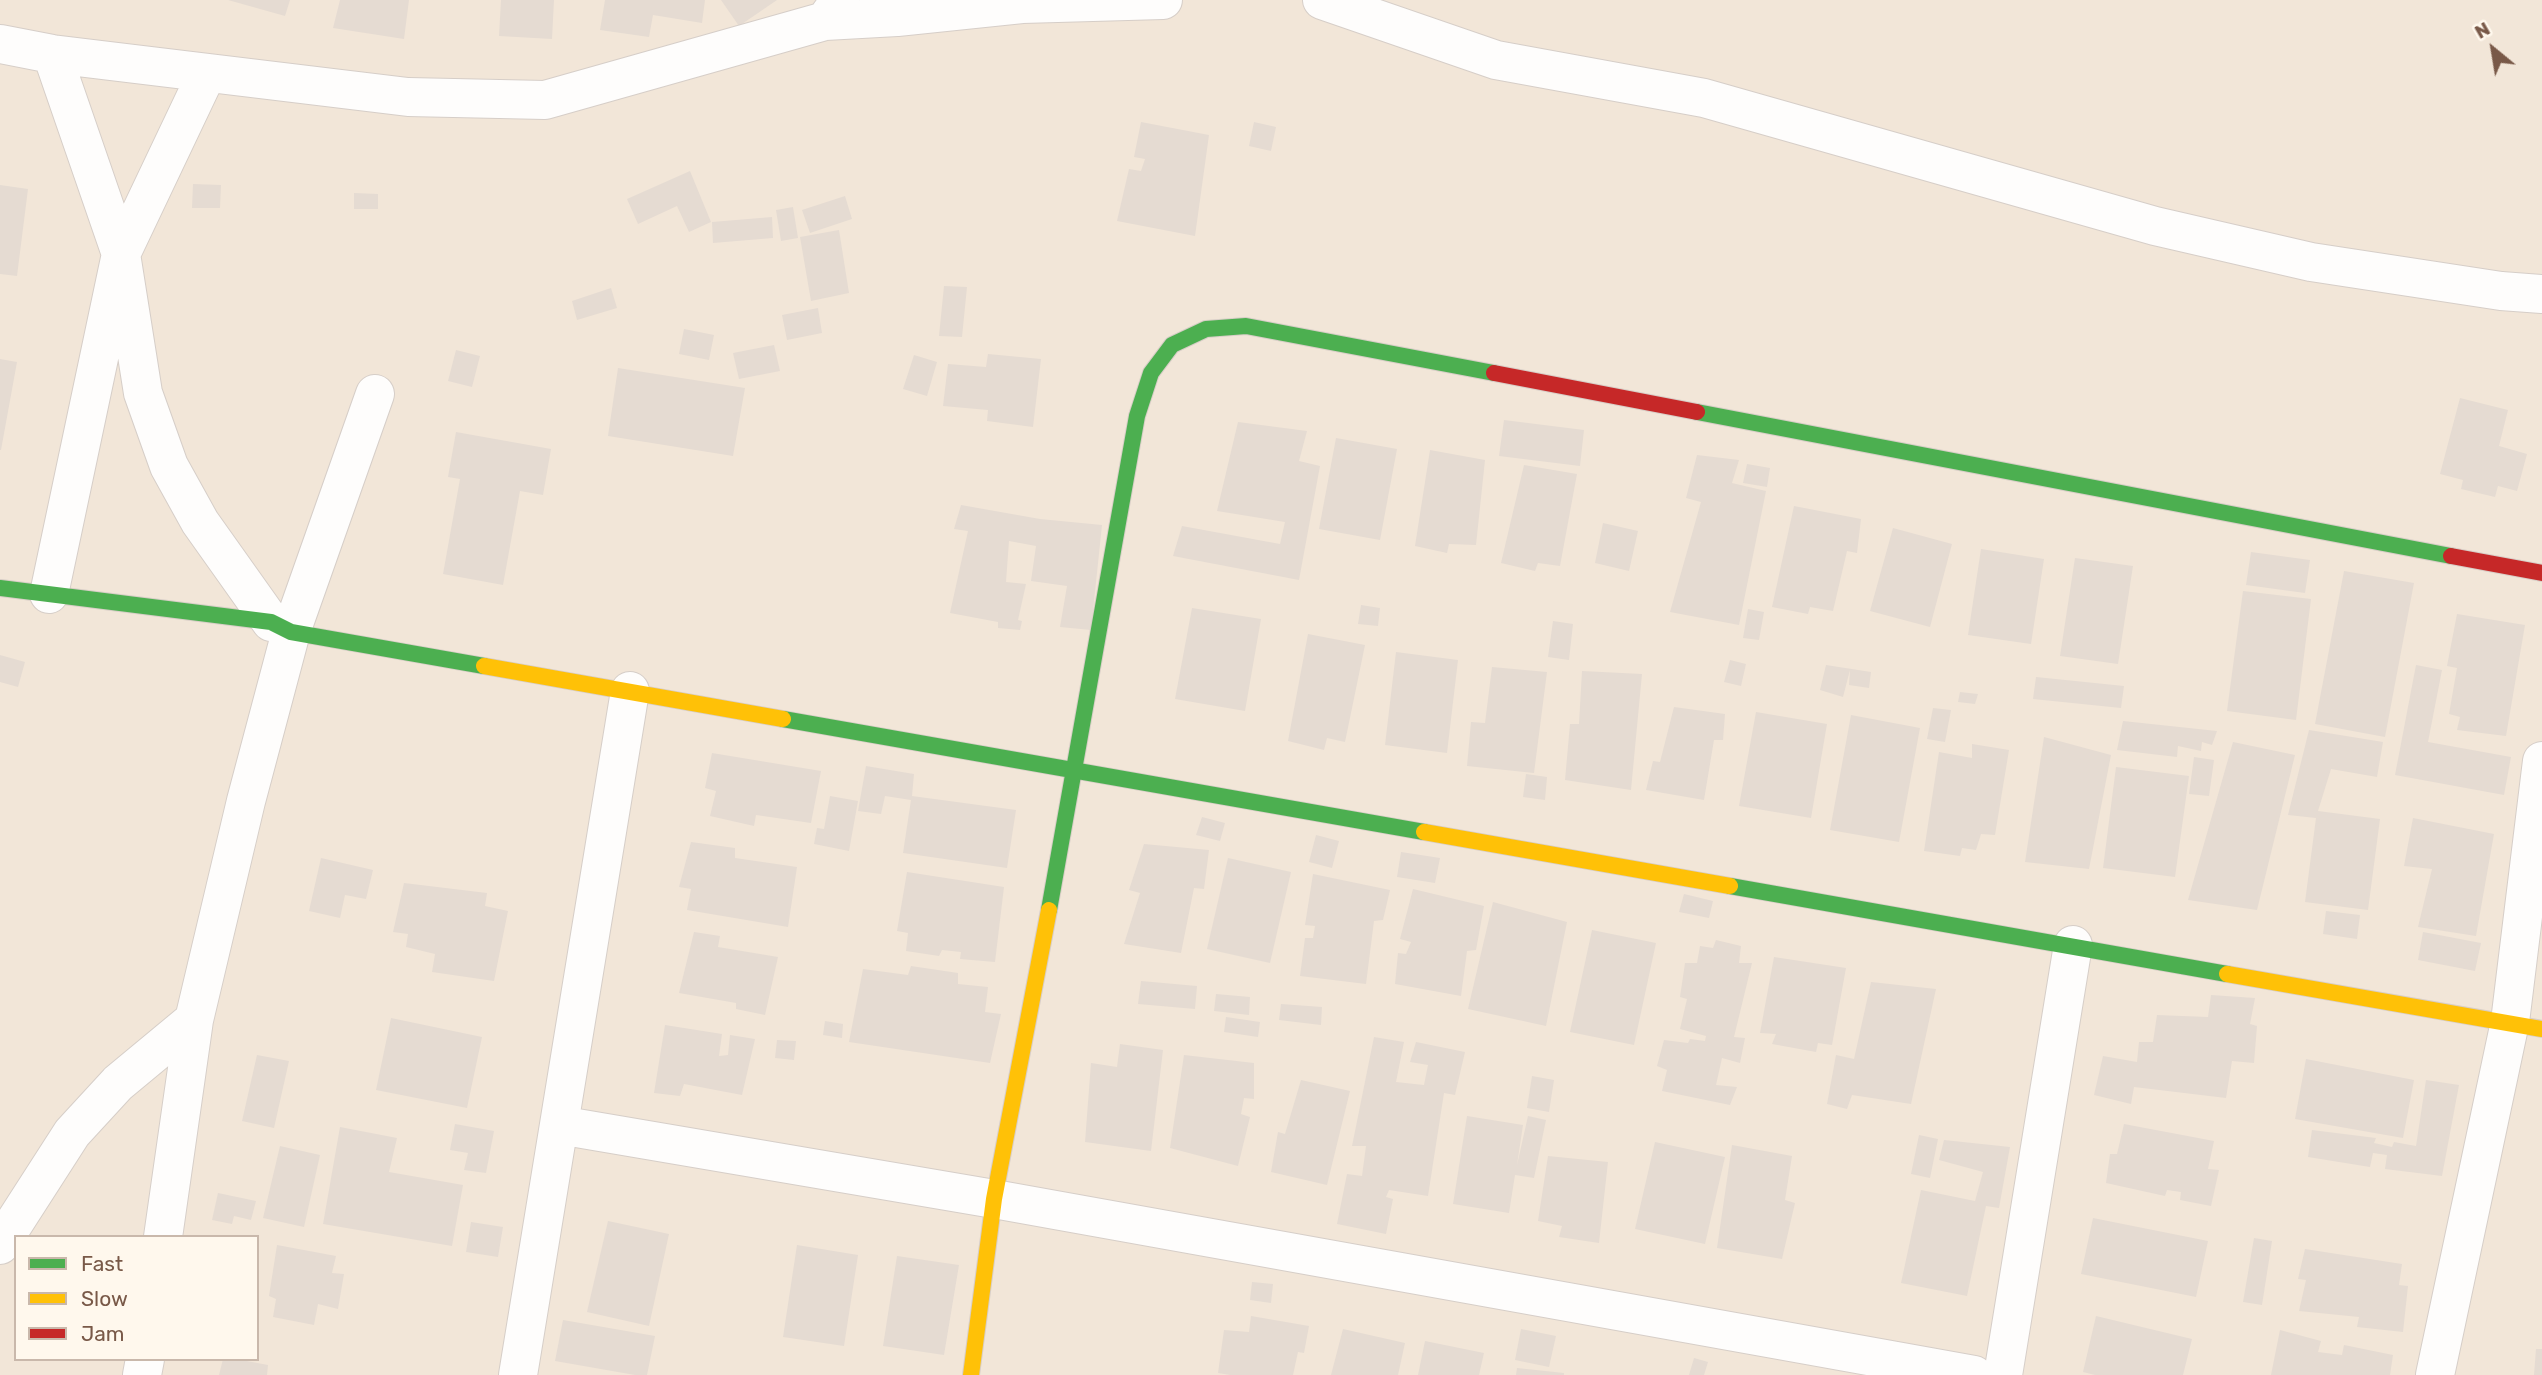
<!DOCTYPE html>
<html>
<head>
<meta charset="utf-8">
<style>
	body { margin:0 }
	#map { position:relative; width:2542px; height:1375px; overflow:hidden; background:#f8f3eb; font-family:Rubik,sans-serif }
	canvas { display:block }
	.legend { position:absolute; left:14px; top:1235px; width:245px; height:126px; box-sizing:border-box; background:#fff8ed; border:2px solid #c9b8ab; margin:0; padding:9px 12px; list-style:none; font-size:21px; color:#795948 }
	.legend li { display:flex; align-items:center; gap:14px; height:35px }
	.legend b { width:35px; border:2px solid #c9b8ab }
	.north { position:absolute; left:2458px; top:14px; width:70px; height:70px; -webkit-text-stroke:5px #fff8ed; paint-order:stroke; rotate:330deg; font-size:19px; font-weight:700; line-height:28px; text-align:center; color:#795948 }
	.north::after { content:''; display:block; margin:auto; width:24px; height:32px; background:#795948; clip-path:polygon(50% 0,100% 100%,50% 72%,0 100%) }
</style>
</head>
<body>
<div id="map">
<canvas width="2542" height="1375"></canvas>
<ul class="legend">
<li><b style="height:9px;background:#4caf50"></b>Fast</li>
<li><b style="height:9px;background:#ffc107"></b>Slow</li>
<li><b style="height:9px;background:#c62828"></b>Jam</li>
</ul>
<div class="north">N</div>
</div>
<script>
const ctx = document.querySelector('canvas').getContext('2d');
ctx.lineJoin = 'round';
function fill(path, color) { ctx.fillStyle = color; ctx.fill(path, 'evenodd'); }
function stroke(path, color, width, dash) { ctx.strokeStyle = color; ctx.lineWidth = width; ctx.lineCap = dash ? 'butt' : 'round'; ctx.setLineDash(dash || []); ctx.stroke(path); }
fill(new Path2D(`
	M 0,0 L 2542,0 L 2542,1375 L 0,1375 ZM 16,1237 L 257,1237 L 257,1359 L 16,1359 Z`), '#f2e6d8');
fill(new Path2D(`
	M 228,0 L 290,0 L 285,16 Z
	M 340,0 L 409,0 L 404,39 L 333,28 Z
	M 501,0 L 554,0 L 552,39 L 499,36 Z
	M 605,0 L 705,0 L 702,23 L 653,15 L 649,37 L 600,30 Z
	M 721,0 L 777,0 L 739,26 Z
	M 1141,122 L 1209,135 L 1195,236 L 1117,221 L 1129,169 L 1141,171 L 1145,159 L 1134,157 Z
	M 1254,122 L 1276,127 L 1271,151 L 1249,146 Z
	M 690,171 L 711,222 L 689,232 L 677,206 L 638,224 L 627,199 Z
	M 193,184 L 221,185 L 220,208 L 192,208 Z
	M 0,185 L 28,189 L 17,276 L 0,274 Z
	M 354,193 L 378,194 L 378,209 L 354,209 Z
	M 845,196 L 852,219 L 810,233 L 802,210 Z
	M 793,207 L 798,238 L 781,241 L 776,210 Z
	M 772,217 L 773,238 L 713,243 L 712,222 Z
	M 839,230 L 849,293 L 811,301 L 800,237 Z
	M 944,286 L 967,287 L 962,337 L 939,336 Z
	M 611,288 L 617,308 L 577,320 L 572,301 Z
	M 818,308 L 822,333 L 787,340 L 782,315 Z
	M 684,329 L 714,335 L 709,360 L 679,354 Z
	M 774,345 L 780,371 L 739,379 L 733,353 Z
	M 456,350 L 480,356 L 472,387 L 448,381 Z
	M 988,354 L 1041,359 L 1033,427 L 987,421 L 988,410 L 943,406 L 948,364 L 986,367 Z
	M 914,355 L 937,362 L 927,396 L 903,389 Z
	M 0,359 L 17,362 L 1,450 L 0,450 Z
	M 618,368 L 745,388 L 733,456 L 608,436 Z
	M 2460,398 L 2508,410 L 2499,446 L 2527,454 L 2517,491 L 2498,486 L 2495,497 L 2461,489 L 2463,480 L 2440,474 Z
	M 1504,420 L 1584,430 L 1580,466 L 1499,456 Z
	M 1238,422 L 1307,431 L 1299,461 L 1320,466 L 1299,580 L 1173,556 L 1182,526 L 1280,544 L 1285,522 L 1217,511 Z
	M 456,432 L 551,449 L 543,495 L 520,491 L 503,585 L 443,574 L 460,479 L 448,477 Z
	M 1336,438 L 1397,449 L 1380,540 L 1319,529 Z
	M 1430,450 L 1485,460 L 1476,545 L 1449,544 L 1447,553 L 1415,546 Z
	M 1697,455 L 1739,460 L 1732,483 L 1766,491 L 1739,625 L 1670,612 L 1701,502 L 1686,498 Z
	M 1747,464 L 1770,468 L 1767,487 L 1743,483 Z
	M 1524,465 L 1577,474 L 1560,566 L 1538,563 L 1535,571 L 1501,563 Z
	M 961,505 L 1040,519 L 1102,525 L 1091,630 L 1060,627 L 1067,586 L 1031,581 L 1036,546 L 1009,541 L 1006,582 L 1026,584 L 1018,620 L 1022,621 L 1020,630 L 998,628 L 998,622 L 950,613 L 968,531 L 954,529 Z
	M 1794,506 L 1861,519 L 1857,553 L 1847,551 L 1833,611 L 1810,607 L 1808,614 L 1772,607 Z
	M 1603,523 L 1638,531 L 1629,571 L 1595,563 Z
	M 1893,528 L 1952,544 L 1930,627 L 1870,611 Z
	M 1981,549 L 2044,559 L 2031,644 L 1968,635 Z
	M 2251,552 L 2310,560 L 2305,593 L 2246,585 Z
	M 2075,558 L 2133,566 L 2118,664 L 2060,656 Z
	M 2344,571 L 2414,583 L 2385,737 L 2315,724 Z
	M 2243,591 L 2311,599 L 2296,720 L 2227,711 Z
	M 1361,605 L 1380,608 L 1378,626 L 1358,624 Z
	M 1192,608 L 1261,619 L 1245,711 L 1175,699 Z
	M 1748,609 L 1764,612 L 1759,640 L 1743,638 Z
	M 2457,614 L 2525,625 L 2506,736 L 2457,730 L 2460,717 L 2449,714 L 2457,668 L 2447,666 Z
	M 1553,621 L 1573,624 L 1569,660 L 1548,657 Z
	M 1308,634 L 1365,645 L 1345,742 L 1327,738 L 1324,750 L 1288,741 Z
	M 1396,652 L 1458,660 L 1447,753 L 1385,745 Z
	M 0,655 L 25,662 L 18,687 L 0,682 Z
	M 1730,660 L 1746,664 L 1741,686 L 1724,682 Z
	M 1826,665 L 1871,672 L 1869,688 L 1849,685 L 1850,670 L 1843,697 L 1820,690 Z
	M 2416,665 L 2442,670 L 2428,742 L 2511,757 L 2504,795 L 2395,775 Z
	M 1492,667 L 1547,672 L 1534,773 L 1467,766 L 1471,722 L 1485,723 Z
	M 1582,671 L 1642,674 L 1631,790 L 1565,780 L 1570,724 L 1579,724 Z
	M 2036,677 L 2124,686 L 2121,708 L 2033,699 Z
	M 1960,692 L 1978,694 L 1975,704 L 1958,702 Z
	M 1674,707 L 1725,714 L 1723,740 L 1714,740 L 1704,800 L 1646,790 L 1653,761 L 1660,762 Z
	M 1933,708 L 1951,710 L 1945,742 L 1927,739 Z
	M 1756,712 L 1827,724 L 1811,818 L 1739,806 Z
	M 1851,715 L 1920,728 L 1899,842 L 1830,830 Z
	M 2123,721 L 2217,731 L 2212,745 L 2202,742 L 2201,751 L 2178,746 L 2177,757 L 2117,750 Z
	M 2309,730 L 2383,742 L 2377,777 L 2331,769 L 2318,811 L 2380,819 L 2368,910 L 2305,902 L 2316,818 L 2288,815 Z
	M 2044,737 L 2111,755 L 2089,869 L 2025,862 Z
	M 2233,742 L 2295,755 L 2257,910 L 2188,900 Z
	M 1972,744 L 2009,750 L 1995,835 L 1981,834 L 1976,850 L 1962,848 L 1960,856 L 1924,851 L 1939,752 L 1972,758 Z
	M 712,753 L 821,771 L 811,823 L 756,815 L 754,826 L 710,816 L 716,791 L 705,788 Z
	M 2194,757 L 2214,760 L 2209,796 L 2189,794 Z
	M 866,766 L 914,774 L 912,796 L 1016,810 L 1007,868 L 903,853 L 911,800 L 885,796 L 881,814 L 858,811 Z
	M 2116,767 L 2189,776 L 2175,877 L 2103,868 Z
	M 1526,774 L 1547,777 L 1545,800 L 1523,797 Z
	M 830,796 L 858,801 L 849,851 L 814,844 L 817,828 L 824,829 Z
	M 1202,817 L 1225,823 L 1220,841 L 1196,835 Z
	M 2413,818 L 2494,834 L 2476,936 L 2418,927 L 2432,869 L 2404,866 Z
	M 1316,835 L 1339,841 L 1332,868 L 1309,862 Z
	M 691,842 L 735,848 L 735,858 L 797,867 L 788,927 L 687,910 L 691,889 L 679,887 Z
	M 1144,844 L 1209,850 L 1204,889 L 1194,888 L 1181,953 L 1124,944 L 1140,893 L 1129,890 Z
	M 1401,852 L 1440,858 L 1435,883 L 1397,877 Z
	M 321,858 L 373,870 L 366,899 L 345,895 L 340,918 L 309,911 Z
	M 1228,858 L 1291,872 L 1270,963 L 1207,949 Z
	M 907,872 L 1004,887 L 995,962 L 960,959 L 961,952 L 942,950 L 939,956 L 906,951 L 908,933 L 897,931 Z
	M 1313,874 L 1390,890 L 1383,920 L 1374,921 L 1366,984 L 1300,976 L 1305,938 L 1313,938 L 1315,926 L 1305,925 Z
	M 404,883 L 487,893 L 485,906 L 508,911 L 494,981 L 432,972 L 435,954 L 406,947 L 408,934 L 393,932 Z
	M 1413,889 L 1484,906 L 1476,950 L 1467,951 L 1461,996 L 1395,984 L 1398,953 L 1406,954 L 1411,942 L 1400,939 Z
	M 1684,894 L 1713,901 L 1709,918 L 1679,912 Z
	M 1493,902 L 1567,922 L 1546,1026 L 1468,1009 Z
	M 2326,911 L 2360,915 L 2357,939 L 2323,934 Z
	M 1592,930 L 1656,943 L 1634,1045 L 1570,1032 Z
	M 694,932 L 720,936 L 718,947 L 778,957 L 765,1015 L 736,1009 L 736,1003 L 679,993 Z
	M 2423,932 L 2481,943 L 2475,971 L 2418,960 Z
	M 1716,940 L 1741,946 L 1739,963 L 1752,963 L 1734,1037 L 1745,1038 L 1740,1063 L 1722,1058 L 1716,1085 L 1737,1087 L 1730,1105 L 1662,1091 L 1667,1070 L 1657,1066 L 1664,1040 L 1688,1043 L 1690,1039 L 1705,1041 L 1706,1036 L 1680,1029 L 1687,999 L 1680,997 L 1685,963 L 1697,963 L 1700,946 L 1713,948 Z
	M 1774,957 L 1846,968 L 1832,1045 L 1818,1043 L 1816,1052 L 1772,1044 L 1776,1034 L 1760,1033 Z
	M 911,966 L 958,973 L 958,984 L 988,987 L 985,1012 L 1001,1014 L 990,1063 L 849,1042 L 863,969 L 908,975 Z
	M 1141,981 L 1197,986 L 1195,1009 L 1138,1004 Z
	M 1871,982 L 1936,989 L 1911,1104 L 1852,1095 L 1847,1109 L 1827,1104 L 1836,1055 L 1854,1059 Z
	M 1216,994 L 1250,997 L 1249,1015 L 1214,1011 Z
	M 2211,995 L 2255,998 L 2250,1024 L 2257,1026 L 2254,1063 L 2232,1061 L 2226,1098 L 2134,1087 L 2131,1104 L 2094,1095 L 2103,1056 L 2137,1062 L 2139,1042 L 2153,1042 L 2157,1015 L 2208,1017 Z
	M 1281,1004 L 1322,1007 L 1321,1025 L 1279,1020 Z
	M 1226,1017 L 1260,1022 L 1258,1037 L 1224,1032 Z
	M 391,1018 L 482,1037 L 467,1108 L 376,1090 Z
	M 825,1021 L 843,1024 L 842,1038 L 823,1035 Z
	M 665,1025 L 722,1034 L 719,1056 L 728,1055 L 730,1035 L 755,1039 L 742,1095 L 684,1084 L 680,1096 L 654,1093 Z
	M 1374,1037 L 1404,1042 L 1396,1082 L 1424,1085 L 1428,1065 L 1410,1062 L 1416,1042 L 1465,1052 L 1455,1095 L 1444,1093 L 1428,1196 L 1389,1190 L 1386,1197 L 1393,1199 L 1386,1234 L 1337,1224 L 1347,1174 L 1362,1176 L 1366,1146 L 1352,1146 Z
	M 777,1040 L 796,1041 L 794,1060 L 775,1058 Z
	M 1120,1044 L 1163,1050 L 1151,1151 L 1085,1142 L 1091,1063 L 1117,1067 Z
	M 257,1055 L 289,1061 L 274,1128 L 242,1121 Z
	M 1184,1055 L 1254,1063 L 1254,1099 L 1244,1098 L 1241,1114 L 1250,1117 L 1238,1166 L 1170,1148 Z
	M 2306,1059 L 2414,1080 L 2403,1138 L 2295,1119 Z
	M 1532,1076 L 1554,1080 L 1549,1112 L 1527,1108 Z
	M 1301,1080 L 1350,1091 L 1327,1185 L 1271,1172 L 1278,1132 L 1285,1134 Z
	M 2426,1080 L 2459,1085 L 2442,1176 L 2385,1169 L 2387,1155 L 2373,1153 L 2370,1167 L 2308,1157 L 2312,1130 L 2376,1138 L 2374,1143 L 2392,1147 L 2394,1142 L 2416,1146 Z
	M 1467,1116 L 1523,1125 L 1517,1165 L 1528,1116 L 1546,1120 L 1534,1178 L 1515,1175 L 1509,1213 L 1453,1204 Z
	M 455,1124 L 494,1131 L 486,1173 L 464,1170 L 468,1153 L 450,1150 Z
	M 2124,1124 L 2214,1141 L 2208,1169 L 2219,1170 L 2211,1206 L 2180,1200 L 2181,1192 L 2167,1190 L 2165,1196 L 2106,1183 L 2110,1154 L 2117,1154 Z
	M 340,1127 L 397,1138 L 389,1172 L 463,1185 L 452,1246 L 323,1224 Z
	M 1919,1135 L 1938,1139 L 1930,1178 L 1911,1174 Z
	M 1944,1140 L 2010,1147 L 1999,1208 L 1986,1206 L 1967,1296 L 1901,1283 L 1921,1190 L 1975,1201 L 1983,1172 L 1939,1160 Z
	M 1655,1142 L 1725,1157 L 1705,1244 L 1635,1229 Z
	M 1732,1145 L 1792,1156 L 1785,1200 L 1795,1203 L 1782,1259 L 1717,1248 Z
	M 280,1146 L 320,1155 L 304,1227 L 263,1218 Z
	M 1548,1156 L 1608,1162 L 1599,1243 L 1559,1237 L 1562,1226 L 1538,1221 Z
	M 218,1193 L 256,1201 L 251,1220 L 234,1216 L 232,1224 L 212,1220 Z
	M 2093,1218 L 2208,1241 L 2196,1297 L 2081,1274 Z
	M 608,1221 L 669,1234 L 649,1326 L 587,1312 Z
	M 471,1222 L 503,1227 L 498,1257 L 466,1252 Z
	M 2254,1238 L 2272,1241 L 2262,1305 L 2243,1302 Z
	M 277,1245 L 336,1256 L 332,1273 L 344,1274 L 338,1309 L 318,1304 L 314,1325 L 273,1317 L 276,1299 L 269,1296 Z
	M 797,1245 L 858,1255 L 844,1346 L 783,1337 Z
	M 2305,1249 L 2402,1264 L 2399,1285 L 2408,1286 L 2403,1332 L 2357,1327 L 2359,1317 L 2299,1311 L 2306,1280 L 2298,1279 Z
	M 897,1256 L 959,1265 L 944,1355 L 883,1346 Z
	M 1252,1282 L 1273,1284 L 1271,1303 L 1250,1300 Z
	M 1251,1316 L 1309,1326 L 1304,1353 L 1298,1352 L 1293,1375 L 1230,1375 L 1218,1373 L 1224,1330 L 1249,1332 Z
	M 2096,1316 L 2192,1339 L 2183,1375 L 2095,1375 L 2083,1372 Z
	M 563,1320 L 655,1336 L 647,1375 L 635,1375 L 555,1361 Z
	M 1343,1329 L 1405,1343 L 1398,1375 L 1331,1375 Z
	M 1521,1329 L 1556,1336 L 1549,1367 L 1515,1360 Z
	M 2280,1330 L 2321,1341 L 2318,1352 L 2342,1355 L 2344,1345 L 2393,1355 L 2390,1375 L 2271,1375 Z
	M 1425,1341 L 1484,1353 L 1479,1375 L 1418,1375 Z
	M 2536,1349 L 2542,1349 L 2542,1375 L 2534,1375 Z
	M 1694,1358 L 1708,1362 L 1704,1375 L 1689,1375 Z
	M 223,1359 L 236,1359 L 268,1365 L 267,1375 L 219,1375 Z
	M 1517,1368 L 1564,1373 L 1564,1375 L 1516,1375 Z`), '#e5dbd2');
const street = new Path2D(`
	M 1322,0 L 1496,60 L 1704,98 L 2155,226 L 2311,262 L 2501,291 L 2542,294
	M 825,21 L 897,17 L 1022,4 L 1163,0
	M 0,44 L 52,54 L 408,97 L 545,100 L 825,21 L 840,0
	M 52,54 L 121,254 L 143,393 L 169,466 L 200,522 L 271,622
	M 49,594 L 121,254 L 207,73
	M 559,1125 L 994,1199 L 1974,1375
	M 163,1237 L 194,1020
	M 0,1245 L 72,1133 L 118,1083 L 194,1020 L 246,801 L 291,632 L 375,394
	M 142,1375 L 145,1359
	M 518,1375 L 630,691
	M 2003,1375 L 2073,945
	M 2435,1375 L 2510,1022 L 2542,761`);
const fast = new Path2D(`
	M 1697,412 L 2451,556
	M 0,588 L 271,622 L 291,632 L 484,666
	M 783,719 L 1424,832
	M 1730,886 L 2227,974
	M 1049,910 L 1137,416 L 1151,373 L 1172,345 L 1206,329 L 1246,326 L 1494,373`);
const slow = new Path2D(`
	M 484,666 L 783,719
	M 1424,832 L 1730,886
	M 2227,974 L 2542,1029
	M 971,1375 L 994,1199 L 1049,910`);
const jam = new Path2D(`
	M 1494,373 L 1697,412
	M 2451,556 L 2542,573`);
stroke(street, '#d6cec8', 40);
stroke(fast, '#d8cec7', 18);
stroke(slow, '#d8cec7', 18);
stroke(jam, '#d8cec7', 18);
stroke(street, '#fefdfc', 38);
stroke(fast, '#4caf50', 16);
stroke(slow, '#ffc107', 16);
stroke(jam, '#c62828', 16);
</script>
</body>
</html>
